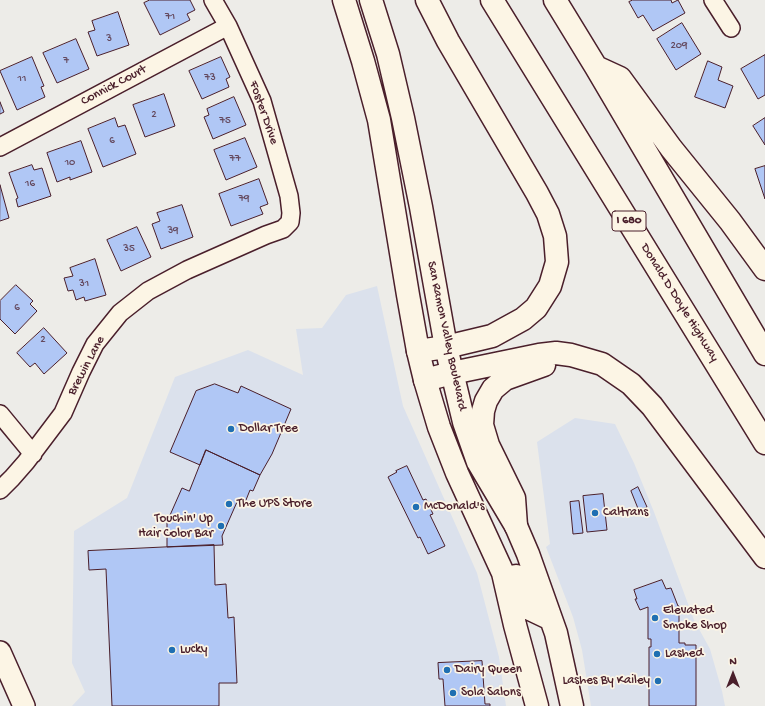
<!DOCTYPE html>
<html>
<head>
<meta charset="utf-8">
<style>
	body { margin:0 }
	#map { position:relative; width:765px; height:706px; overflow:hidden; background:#edece8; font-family:"Gochi Hand",sans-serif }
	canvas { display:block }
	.north { position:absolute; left:713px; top:654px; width:40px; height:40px; -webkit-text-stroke:3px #fcf5e5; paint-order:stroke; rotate:0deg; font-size:11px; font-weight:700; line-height:16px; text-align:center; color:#4a1f2b }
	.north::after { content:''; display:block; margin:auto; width:14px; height:18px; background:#4a1f2b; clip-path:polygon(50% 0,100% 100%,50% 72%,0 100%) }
</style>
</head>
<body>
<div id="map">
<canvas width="765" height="706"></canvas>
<div class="north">N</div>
</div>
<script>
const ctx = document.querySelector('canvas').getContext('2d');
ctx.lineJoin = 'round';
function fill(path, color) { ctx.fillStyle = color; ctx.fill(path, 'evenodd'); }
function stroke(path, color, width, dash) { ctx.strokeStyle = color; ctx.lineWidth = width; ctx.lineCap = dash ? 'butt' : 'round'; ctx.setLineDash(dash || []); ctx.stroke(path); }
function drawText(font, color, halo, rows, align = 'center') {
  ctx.font = font + ' "Gochi Hand",sans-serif'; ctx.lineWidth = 3.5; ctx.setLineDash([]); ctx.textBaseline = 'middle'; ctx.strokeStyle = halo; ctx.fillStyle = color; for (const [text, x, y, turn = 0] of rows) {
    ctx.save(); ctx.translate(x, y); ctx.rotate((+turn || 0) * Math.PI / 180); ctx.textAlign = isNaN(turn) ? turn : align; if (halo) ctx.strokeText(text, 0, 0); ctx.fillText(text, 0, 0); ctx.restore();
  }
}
fill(new Path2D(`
	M 377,286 L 403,406 L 477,573 L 499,657 L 506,706 L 72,706 L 85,692 L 72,663 L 74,531 L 127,498 L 175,377 L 248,350 L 303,375 L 296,329 L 322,328 L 346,295 Z
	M 575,418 L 615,424 L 634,463 L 654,512 L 694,620 L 710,649 L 722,691 L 725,706 L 591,706 L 582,650 L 573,617 L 546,547 L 550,544 L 537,442 Z`), '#dbe1ec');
const building = new Path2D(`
	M 150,0 L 190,0 L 195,10 L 187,14 L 190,20 L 160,35 L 144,3 Z
	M 633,0 L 671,0 L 672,3 L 678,0 L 685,13 L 653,31 L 643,15 L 638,18 L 629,2 Z
	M 118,12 L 129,45 L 97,56 L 88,32 L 95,30 L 92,21 Z
	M 682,23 L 701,54 L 676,70 L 657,39 Z
	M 76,39 L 89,69 L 57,83 L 43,53 Z
	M 765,55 L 765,95 L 758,99 L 741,69 Z
	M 32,57 L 44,86 L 41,87 L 45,97 L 17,110 L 0,71 Z
	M 221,57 L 230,77 L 226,79 L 229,87 L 202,99 L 189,71 Z
	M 708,61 L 722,67 L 718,80 L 733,86 L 725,108 L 695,97 Z
	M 164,94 L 175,126 L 145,137 L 133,105 Z
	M 234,97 L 246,125 L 213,139 L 204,117 L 209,115 L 207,109 Z
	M 0,102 L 4,112 L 0,114 Z
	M 115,118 L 118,127 L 125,125 L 136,154 L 103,167 L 88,129 Z
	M 765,118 L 765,145 L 753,126 Z
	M 245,138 L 257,167 L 226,180 L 214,150 Z
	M 81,141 L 92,172 L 70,180 L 70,177 L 57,182 L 47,153 Z
	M 32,165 L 34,170 L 42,168 L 51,196 L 18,207 L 16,199 L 18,198 L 9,173 Z
	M 765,166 L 765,199 L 755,169 Z
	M 259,179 L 268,204 L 260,207 L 263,214 L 231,226 L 219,194 Z
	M 0,185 L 9,218 L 0,221 Z
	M 182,205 L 193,237 L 161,249 L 152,224 L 160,221 L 157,213 Z
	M 137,227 L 151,257 L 121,271 L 107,240 Z
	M 95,259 L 106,295 L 85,301 L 84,297 L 76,300 L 73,290 L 68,291 L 64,278 L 73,276 L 70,268 Z
	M 16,285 L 33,301 L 30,304 L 37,311 L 15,334 L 0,319 L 0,301 Z
	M 44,328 L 67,353 L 44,374 L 35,363 L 30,367 L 17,353 Z
	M 215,384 L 238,393 L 241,386 L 291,409 L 272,454 L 260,475 L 206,450 L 200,465 L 170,452 L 196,391 Z
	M 206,450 L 260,475 L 253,491 L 250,490 L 244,505 L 237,502 L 222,536 L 223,545 L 167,547 L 167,522 L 182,488 L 189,491 Z
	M 407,466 L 423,500 L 426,499 L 433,514 L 430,515 L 445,546 L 428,554 L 420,537 L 418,538 L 388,477 L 397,472 L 396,471 Z
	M 638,487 L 647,507 L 639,511 L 631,491 Z
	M 603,494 L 607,530 L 587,532 L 583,496 Z
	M 579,501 L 583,533 L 573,534 L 570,502 Z
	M 214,545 L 215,585 L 226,584 L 228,618 L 234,617 L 237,683 L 219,683 L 219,706 L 112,706 L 106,569 L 89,570 L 88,551 Z
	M 662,580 L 666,589 L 671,588 L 678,606 L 679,606 L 679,643 L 685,643 L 685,645 L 696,645 L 696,706 L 649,706 L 649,647 L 651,647 L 651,639 L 648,639 L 648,607 L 640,610 L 635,599 L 637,599 L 634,590 Z
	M 482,661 L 485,704 L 490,704 L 490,706 L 445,706 L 443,679 L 439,679 L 438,663 Z`);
fill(building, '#b0c7f5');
stroke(building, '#4a1f2b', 1);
const minor = new Path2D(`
	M 713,0 L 731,28
	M 0,147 L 228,26
	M 0,414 L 33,454
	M 0,490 L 12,478 L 26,462 L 63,413 L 81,372 L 95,344 L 120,313 L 148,291 L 187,270 L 266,235 L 283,229 L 290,222 L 291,213 L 289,196 L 262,101 L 228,26 L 213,0`);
const tertiary = new Path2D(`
	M 0,652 L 24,706`);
const secondary = new Path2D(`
	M 344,0 L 363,61 L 379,120 L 408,295 L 418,351 L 425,380 L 439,427 L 457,473 L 503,573 L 515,625 L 537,706
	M 371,0 L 388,54 L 403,118 L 421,207 L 446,347 L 464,422 L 478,462 L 516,526 L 528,554 L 556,633 L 572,706
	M 516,576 L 525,602 L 530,609 L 551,619`);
const motorway = new Path2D(`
	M 492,0 L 765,443
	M 555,0 L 596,67 L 765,354
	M 596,67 L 620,78 L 671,148 L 730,221 L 765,269
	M 418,351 L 446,347 L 492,336 L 523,319 L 536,308 L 550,286 L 557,262 L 555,236 L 548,214 L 537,193 L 448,41 L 427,0
	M 425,380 L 452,373 L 539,355 L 556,353 L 571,355 L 602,364 L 631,384 L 652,406 L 765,557
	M 516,526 L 514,498 L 488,445 L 482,425 L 483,411 L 486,401 L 493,389 L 505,379 L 544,365`);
stroke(minor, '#4a1f2b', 20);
stroke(tertiary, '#4a1f2b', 24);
stroke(secondary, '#4a1f2b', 25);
stroke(motorway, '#4a1f2b', 25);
stroke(minor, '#fcf5e5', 17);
stroke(tertiary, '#fcf5e5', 21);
stroke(secondary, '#fcf5e5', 22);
stroke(motorway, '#fcf5e5', 22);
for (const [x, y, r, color] of [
	[231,429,4,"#1f6fb2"],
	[229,504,4,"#1f6fb2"],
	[416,507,4,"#1f6fb2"],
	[595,513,4,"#1f6fb2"],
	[221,526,4,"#1f6fb2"],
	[655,618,4,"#1f6fb2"],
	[172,650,4,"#1f6fb2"],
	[657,654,4,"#1f6fb2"],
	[447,670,4,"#1f6fb2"],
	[658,681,4,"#1f6fb2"],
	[453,693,4,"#1f6fb2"]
]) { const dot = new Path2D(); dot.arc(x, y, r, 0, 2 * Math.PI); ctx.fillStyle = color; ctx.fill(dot); stroke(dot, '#fcf5e5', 1.5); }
drawText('11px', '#64495e', null, [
	["71",170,17],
	["3",109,39],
	["209",679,46],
	["7",66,61],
	["73",210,78],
	["11",22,79],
	["2",154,115],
	["75",225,121],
	["6",112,141],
	["77",235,159],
	["10",70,163],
	["16",30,184],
	["79",244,199],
	["39",173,231],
	["35",129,249],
	["31",84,284],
	["6",17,308],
	["2",43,340]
]);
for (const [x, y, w] of [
	[629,221,34]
]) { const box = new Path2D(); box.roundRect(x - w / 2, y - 10, w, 20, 3); ctx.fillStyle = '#fcf5e5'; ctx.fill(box); stroke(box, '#4a1f2b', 1); }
drawText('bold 12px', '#4a1f2b', null, [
	["I 680",629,221]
]);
drawText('13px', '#4a1f2b', '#fcf5e5', [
	["Connick Court",114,86,-28],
	["Foster Drive",263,113,71],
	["Donald D Doyle Highway",679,303,58],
	["San Ramon Valley Boulevard",446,336,78],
	["Brewin Lane",87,366,-62]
]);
drawText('13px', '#4a1f2b', '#fcf5e5', [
	["Dollar Tree",239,429],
	["The UPS Store",237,504],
	["McDonald's",424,507],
	["Caltrans",603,513],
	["Touchin' Up",213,519,"right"],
	["Hair Color Bar",213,534,"right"],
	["Elevated",663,611],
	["Smoke Shop",663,626],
	["Lucky",180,650],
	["Lashed",665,654],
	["Dairy Queen",455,670],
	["Lashes By Kailey",650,681,"right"],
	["Sola Salons",461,693]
], 'left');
</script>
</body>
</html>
